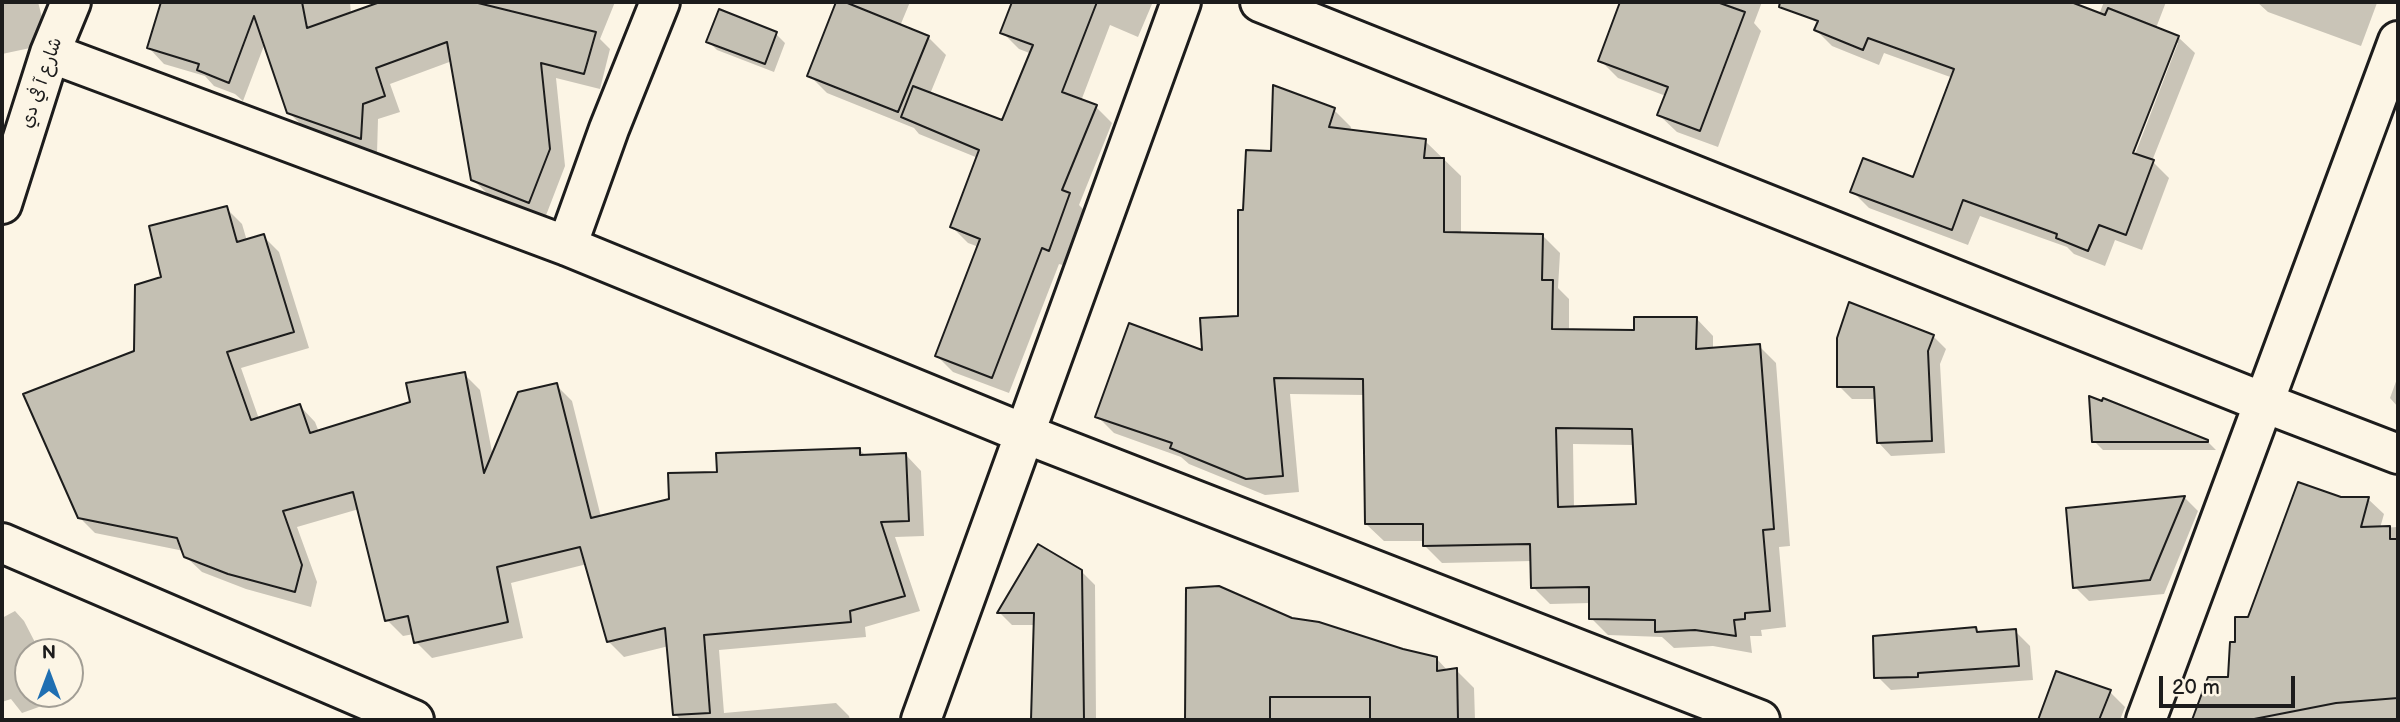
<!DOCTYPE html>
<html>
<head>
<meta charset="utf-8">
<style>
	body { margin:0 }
	#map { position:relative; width:2400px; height:722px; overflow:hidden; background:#fcf5e5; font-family:"Balsamiq Sans",sans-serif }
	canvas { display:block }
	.frame { position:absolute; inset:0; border:4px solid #1c1c1c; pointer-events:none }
	.north { position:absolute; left:14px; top:638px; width:70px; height:70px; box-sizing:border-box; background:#fcf5e5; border:2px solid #a29e95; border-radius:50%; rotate:0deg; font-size:19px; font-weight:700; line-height:28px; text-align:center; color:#1c1c1c }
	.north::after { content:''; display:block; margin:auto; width:24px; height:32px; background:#1f6fb2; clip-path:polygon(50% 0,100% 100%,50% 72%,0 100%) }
	.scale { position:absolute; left:2159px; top:676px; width:136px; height:32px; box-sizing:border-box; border:4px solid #1c1c1c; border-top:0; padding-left:9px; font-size:21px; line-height:24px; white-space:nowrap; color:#1c1c1c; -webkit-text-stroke:5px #fcf5e5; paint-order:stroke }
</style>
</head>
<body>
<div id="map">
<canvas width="2400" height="722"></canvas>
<div class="frame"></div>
<div class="north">N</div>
<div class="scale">20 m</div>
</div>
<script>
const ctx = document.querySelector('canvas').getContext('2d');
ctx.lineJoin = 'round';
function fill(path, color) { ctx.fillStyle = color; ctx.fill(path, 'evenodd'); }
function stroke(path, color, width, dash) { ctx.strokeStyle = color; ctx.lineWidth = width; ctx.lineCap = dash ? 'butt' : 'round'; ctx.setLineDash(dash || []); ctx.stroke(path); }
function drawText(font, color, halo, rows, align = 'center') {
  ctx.font = font + ' "Balsamiq Sans","Playpen Sans Arabic",sans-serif'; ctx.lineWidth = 5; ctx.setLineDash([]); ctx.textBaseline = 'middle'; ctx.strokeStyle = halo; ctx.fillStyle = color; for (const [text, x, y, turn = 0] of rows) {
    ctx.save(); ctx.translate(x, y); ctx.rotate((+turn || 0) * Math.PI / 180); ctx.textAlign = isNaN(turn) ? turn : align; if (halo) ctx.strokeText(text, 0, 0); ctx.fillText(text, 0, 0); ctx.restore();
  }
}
fill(new Path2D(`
	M 2,2 L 38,2 L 49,44 L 2,54 Z
	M 163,2 L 176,2 L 212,12 L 210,2 L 350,2 L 351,14 L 385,2 L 615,2 L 600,39 L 610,49 L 600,89 L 556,78 L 565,166 L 545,218 L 489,195 L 472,179 L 452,61 L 390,84 L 400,112 L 378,119 L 377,154 L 305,128 L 288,112 L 265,43 L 243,101 L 235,94 L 214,86 L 205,76 L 164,64 L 149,48 Z
	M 838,2 L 910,2 L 900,26 L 928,37 L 946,55 L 930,94 L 1003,122 L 1032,54 L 1019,49 L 1002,32 L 1014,2 L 1150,2 L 1152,4 L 1138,37 L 1110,25 L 1081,101 L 1096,107 L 1112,123 L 1079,205 L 1085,211 L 1066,266 L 1059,264 L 1009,393 L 953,372 L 937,356 L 979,247 L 968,243 L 952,227 L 978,158 L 919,134 L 914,128 L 827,93 L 809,75 Z
	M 1622,2 L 1762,2 L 1754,23 L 1761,31 L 1718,147 L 1677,132 L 1659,115 L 1666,96 L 1618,78 L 1600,60 Z
	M 1827,2 L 2072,2 L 2066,96 L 2104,2 L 2166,2 L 2156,28 L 2178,37 L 2195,53 L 2152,161 L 2169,178 L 2142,250 L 2115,240 L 2105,266 L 2074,254 L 2067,247 L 1980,216 L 1968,245 L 1869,208 L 1853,192 L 1914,180 L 1953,78 L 1884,53 L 1879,65 L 1832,46 L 1816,30 ZM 2174,43 L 2178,43 L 2132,162 L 2128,160 Z
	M 2257,2 L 2376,2 L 2377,3 L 2361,46 L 2268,12 Z
	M 776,34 L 785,43 L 774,72 L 717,50 L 708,41 Z
	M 1334,110 L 1351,127 L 1350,131 L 1425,141 L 1461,176 L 1461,234 L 1543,236 L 1560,253 L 1558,288 L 1569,299 L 1569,330 L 1635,331 L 1696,318 L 1713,336 L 1713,349 L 1759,346 L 1776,363 L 1790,546 L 1779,547 L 1786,627 L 1761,630 L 1762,636 L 1750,636 L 1752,653 L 1713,646 L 1674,648 L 1662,637 L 1608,635 L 1591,618 L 1591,603 L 1550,604 L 1533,587 L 1532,561 L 1442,563 L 1425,546 L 1425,541 L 1384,541 L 1366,524 L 1365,395 L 1290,394 L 1299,492 L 1265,495 L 1189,464 L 1181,457 L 1114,433 L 1097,416 L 1204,352 L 1240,317 L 1244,212 L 1273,153 ZM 1573,444 L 1634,445 L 1637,505 L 1574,508 Z
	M 226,208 L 242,224 L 247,241 L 263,236 L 279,252 L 309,348 L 241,368 L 259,419 L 300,406 L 315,422 L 319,432 L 412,403 L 464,374 L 480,390 L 493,457 L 556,385 L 572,401 L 601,517 L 671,500 L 719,473 L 860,450 L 866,456 L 906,455 L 921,471 L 924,536 L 895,537 L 920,611 L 865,627 L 866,637 L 719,650 L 724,713 L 836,703 L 849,716 L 850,720 L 681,720 L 675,714 L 669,646 L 624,657 L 608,641 L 587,564 L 511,583 L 523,638 L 432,658 L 416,642 L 414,634 L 403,636 L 387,620 L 359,509 L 297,527 L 317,582 L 311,607 L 246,589 L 202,572 L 185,556 L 184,551 L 95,533 L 79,517 L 163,278 Z
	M 1933,336 L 1946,349 L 1940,364 L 1945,453 L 1891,456 L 1878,442 L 1876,399 L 1852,399 L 1839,386 Z
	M 2398,376 L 2398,407 L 2390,398 Z
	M 2094,441 L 2207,441 L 2216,450 L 2103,450 Z
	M 2184,497 L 2198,511 L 2164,594 L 2089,601 L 2075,587 Z
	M 2340,499 L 2368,499 L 2384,514 L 2380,528 L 2398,527 L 2398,720 L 2194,720 L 2209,679 L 2229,679 L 2236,643 L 2249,618 Z
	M 1081,571 L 1095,585 L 1096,720 L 1033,720 L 1036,625 L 1012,625 L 1000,613 Z
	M 1188,590 L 1436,658 L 1448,671 L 1456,670 L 1474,688 L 1475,720 L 1186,720 Z
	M 15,611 L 24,621 L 40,652 L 28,652 L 28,694 L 62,694 L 64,698 L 22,713 L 11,699 L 2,702 L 2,618 Z
	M 1975,629 L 1979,633 L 2015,631 L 2030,646 L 2033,680 L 1891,690 L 1876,675 Z
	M 2057,674 L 2110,692 L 2125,707 L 2120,720 L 2040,720 Z`), '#0003');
const building = new Path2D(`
	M 161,2 L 302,2 L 307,28 L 380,2 L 474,2 L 596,32 L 584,74 L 541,63 L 550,149 L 529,203 L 471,180 L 447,42 L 376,68 L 385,96 L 363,104 L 361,139 L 287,113 L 254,16 L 229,83 L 197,70 L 199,64 L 147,48 Z
	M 836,2 L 845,2 L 929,36 L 898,112 L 807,76 Z
	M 1012,2 L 1097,2 L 1062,92 L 1097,105 L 1062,190 L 1070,193 L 1049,251 L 1042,248 L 992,378 L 935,356 L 980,239 L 950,227 L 979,150 L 901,117 L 913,86 L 1002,120 L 1033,45 L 1000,33 Z
	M 1620,2 L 1717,2 L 1745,12 L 1700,131 L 1657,115 L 1668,87 L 1598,61 Z
	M 1780,2 L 2071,2 L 2105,15 L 2108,8 L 2179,36 L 2133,153 L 2154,160 L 2126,235 L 2099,225 L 2088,251 L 2056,238 L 2057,234 L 1963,200 L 1952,230 L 1850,192 L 1863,158 L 1913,177 L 1954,69 L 1868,38 L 1863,50 L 1814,30 L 1818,21 L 1779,7 Z
	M 719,9 L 777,32 L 765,64 L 706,42 Z
	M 1273,85 L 1335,108 L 1329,127 L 1426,139 L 1424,158 L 1444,158 L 1444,232 L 1543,234 L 1542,280 L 1553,280 L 1552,329 L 1634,330 L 1634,317 L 1697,317 L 1696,349 L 1760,344 L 1774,529 L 1763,530 L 1770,611 L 1745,613 L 1745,619 L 1734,620 L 1736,636 L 1695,630 L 1655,632 L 1655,620 L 1589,619 L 1589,587 L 1531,588 L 1530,544 L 1423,546 L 1423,524 L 1365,524 L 1363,379 L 1274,378 L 1283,476 L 1246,479 L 1170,448 L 1172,443 L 1095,417 L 1129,323 L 1202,350 L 1200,318 L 1238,316 L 1238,210 L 1243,210 L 1246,150 L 1271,151 ZM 1556,428 L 1632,429 L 1636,504 L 1558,507 Z
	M 227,206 L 237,242 L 264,234 L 294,332 L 227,352 L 251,420 L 300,404 L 310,433 L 410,402 L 406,383 L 465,372 L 484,473 L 518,392 L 557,383 L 591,518 L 669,499 L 668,473 L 717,472 L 716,453 L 860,448 L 860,455 L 906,453 L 909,521 L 881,522 L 905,596 L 850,611 L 851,622 L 704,635 L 710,713 L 673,715 L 665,628 L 607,642 L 580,547 L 497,567 L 508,622 L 414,643 L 408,616 L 385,621 L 353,492 L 283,511 L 302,565 L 295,592 L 228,574 L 184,557 L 177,538 L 78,518 L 23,394 L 134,351 L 135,285 L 161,277 L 149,226 Z
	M 1849,302 L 1934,335 L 1928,351 L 1932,441 L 1877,443 L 1874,387 L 1837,387 L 1837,338 Z
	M 2089,396 L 2102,401 L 2103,398 L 2208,440 L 2208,442 L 2092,442 Z
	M 2298,482 L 2341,497 L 2369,497 L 2361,527 L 2390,526 L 2390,539 L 2398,539 L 2398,698 L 2336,703 L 2249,720 L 2192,720 L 2208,677 L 2228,677 L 2230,642 L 2235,642 L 2235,617 L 2248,617 Z
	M 2185,496 L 2150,580 L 2073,588 L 2066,508 Z
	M 1038,544 L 1082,570 L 1084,720 L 1031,720 L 1034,613 L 997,613 Z
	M 1219,586 L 1292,618 L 1319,622 L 1403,649 L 1437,657 L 1437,671 L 1457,668 L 1458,720 L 1370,720 L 1370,697 L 1270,697 L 1270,720 L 1185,720 L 1186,588 Z
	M 1976,627 L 1977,632 L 2016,629 L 2019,666 L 1918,673 L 1918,677 L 1874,678 L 1873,636 Z
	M 2056,671 L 2111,690 L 2099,720 L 2038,720 Z`);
fill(building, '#c4c0b3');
stroke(building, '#1c1c1c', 2);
const minor = new Path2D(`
	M 1260,2 L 2265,403 L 2398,454
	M 50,53 L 567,246 L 1023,433 L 1760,720
	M 2,204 L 50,53 L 71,2
	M 567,246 L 609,129 L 660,2
	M 2,543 L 414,720
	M 921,720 L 1181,2
	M 2146,720 L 2398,41`);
stroke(minor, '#1c1c1c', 44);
stroke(minor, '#fcf5e5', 38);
drawText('18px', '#1c1c1c', '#fcf5e5', [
	["شارع آ في دي",42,83,-71]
]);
</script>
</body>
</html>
